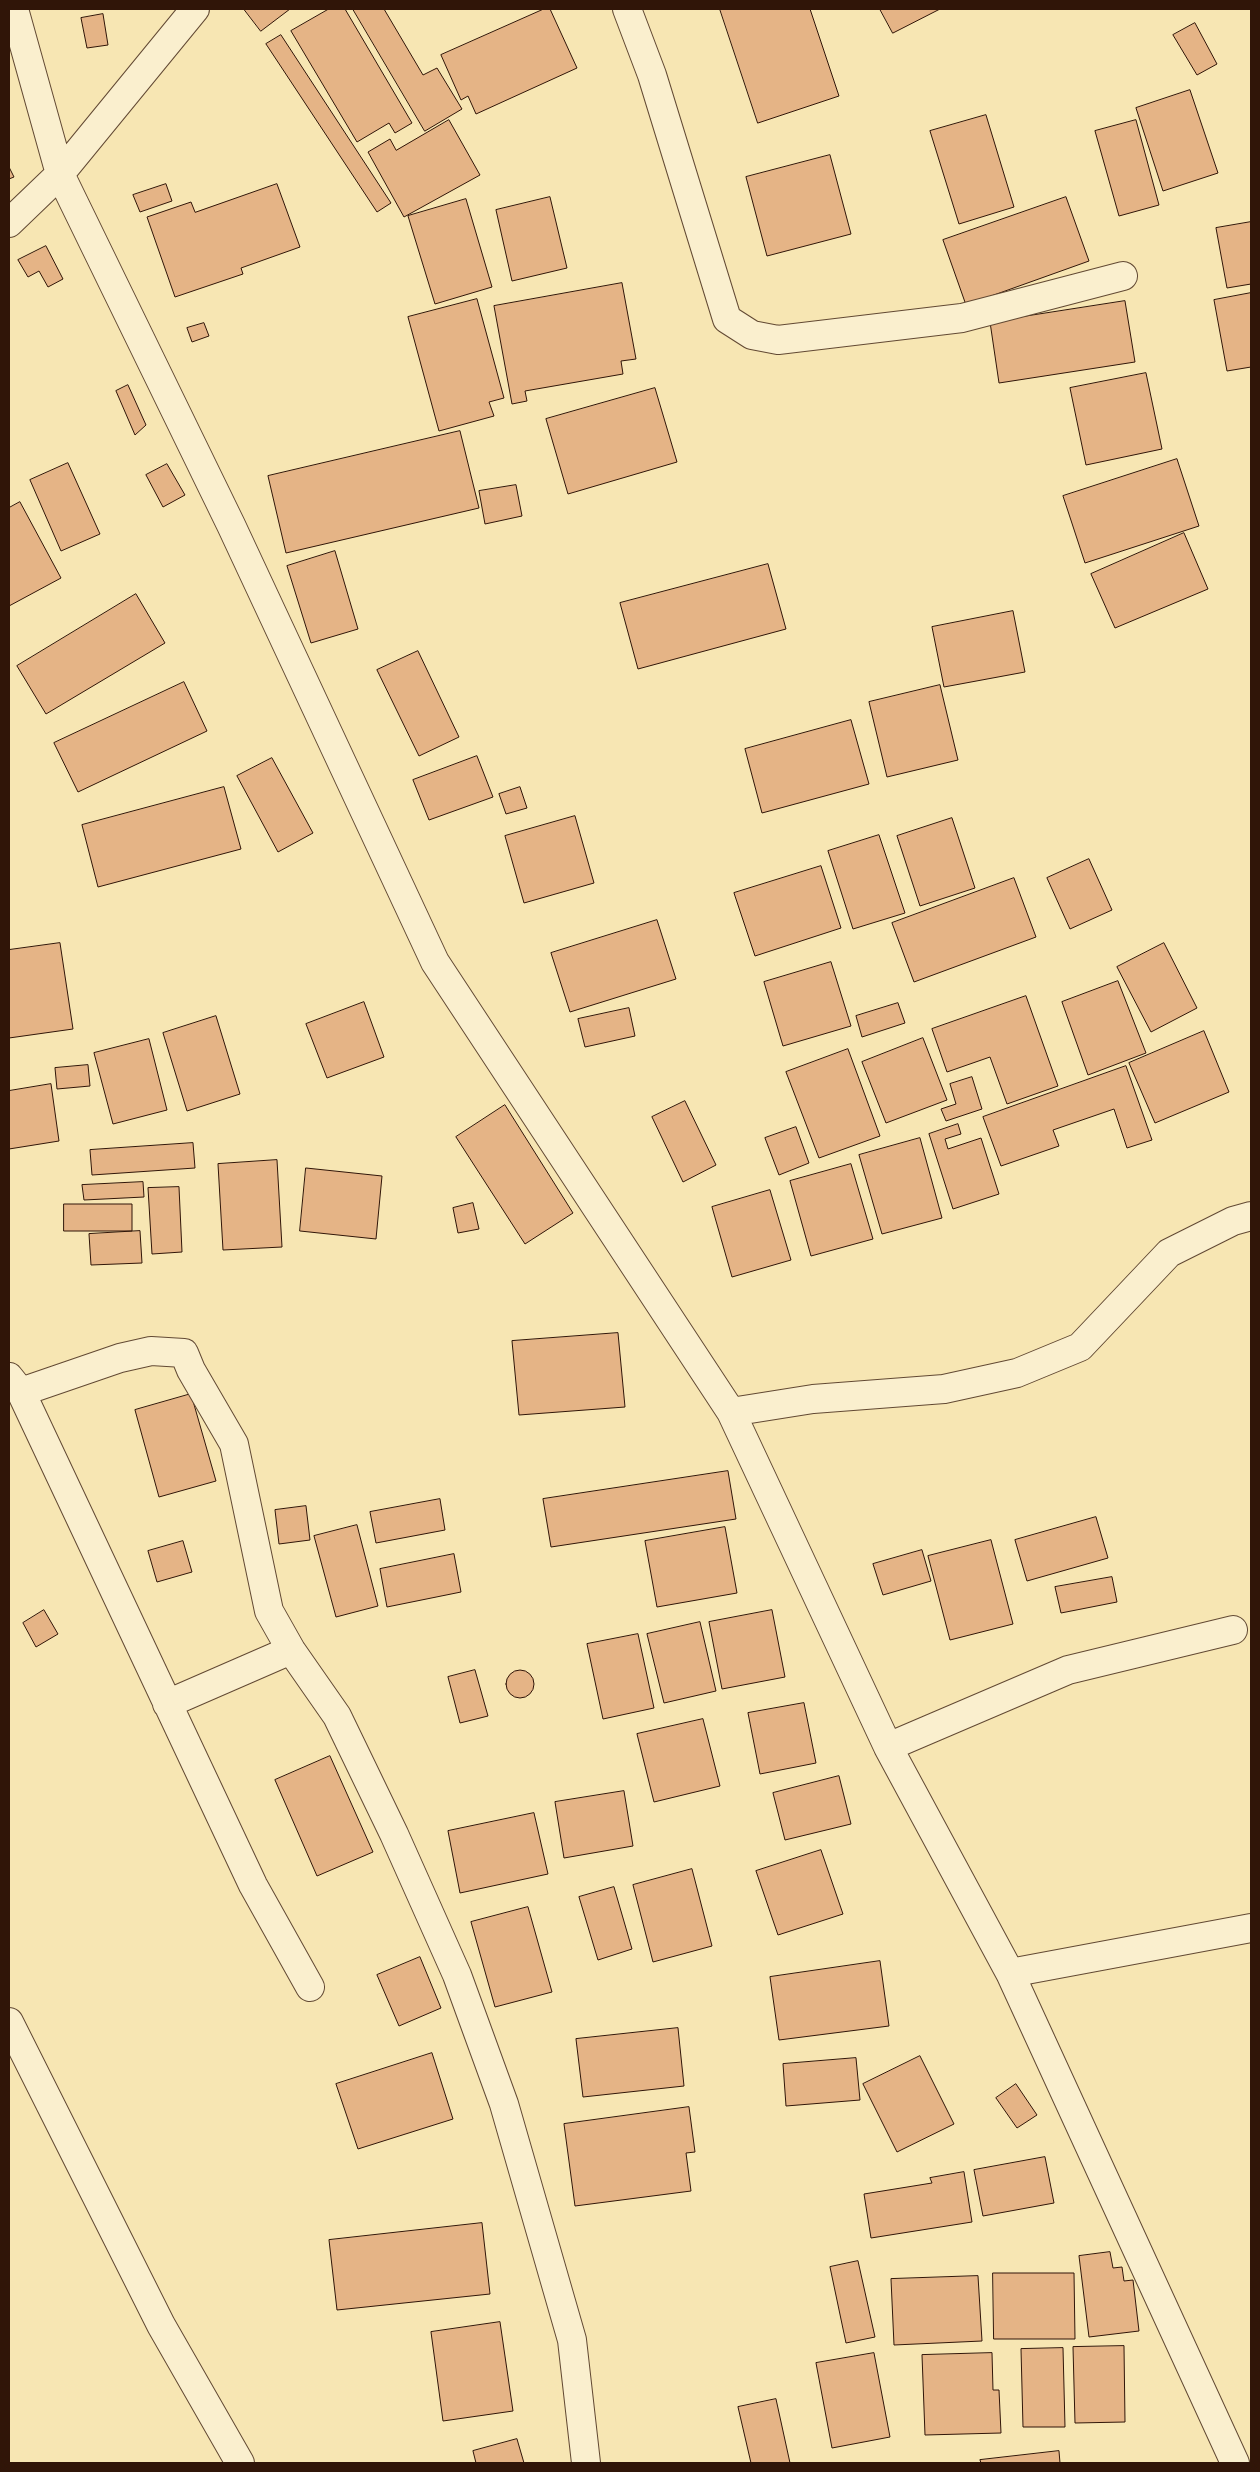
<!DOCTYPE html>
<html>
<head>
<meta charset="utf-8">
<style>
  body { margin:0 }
  #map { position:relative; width:1260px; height:2472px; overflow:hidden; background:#f7e6b3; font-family:Cardo,serif }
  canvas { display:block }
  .frame { position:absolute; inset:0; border:10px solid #301508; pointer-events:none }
</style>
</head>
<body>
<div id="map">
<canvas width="1260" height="2472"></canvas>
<div class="frame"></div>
</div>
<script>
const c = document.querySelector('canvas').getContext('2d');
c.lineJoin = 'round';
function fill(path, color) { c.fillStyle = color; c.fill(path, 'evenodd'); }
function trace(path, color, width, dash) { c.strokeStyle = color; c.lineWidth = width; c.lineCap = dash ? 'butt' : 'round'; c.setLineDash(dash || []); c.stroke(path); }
const building = new Path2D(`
  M244 9H290L261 31Z
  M329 9H345L412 123 395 133 389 123 357 142 291 31Z
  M353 9H384L423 75 437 68 462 109 425 131Z
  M544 9H550L577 68 476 114 468 96 461 100 441 55Z
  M720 9H810L839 96 758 123Z
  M880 9H940L893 33Z
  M103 14 108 45 87 48 81 18Z
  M1195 23 1217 64 1197 75 1173 35Z
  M281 35 391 203 377 212 266 44Z
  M1190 90 1218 173 1163 191 1136 108Z
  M986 115 1014 207 959 224 930 131Z
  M449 120 480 175 404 217 368 152 390 139 396 150Z
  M1136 120 1159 205 1119 216 1095 131Z
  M830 155 851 234 767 256 746 177Z
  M9 167 14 177 9 179Z
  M166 184 172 201 140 212 133 195Z
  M277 184 300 247 241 268 243 274 175 297 147 217 191 202 195 212Z
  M550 197 567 268 512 281 496 210Z
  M1066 197 1089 261 966 305 943 240Z
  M466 199 492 287 435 304 408 216Z
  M1251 222V284L1227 288 1216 228Z
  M46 246 63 279 48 287 39 271 28 277 18 260Z
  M622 283 636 359 621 361 623 374 525 391 527 401 512 404 494 306Z
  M1251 293V367L1227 371 1214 300Z
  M477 299 504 398 489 402 494 416 439 431 408 317Z
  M1125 301 1135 362 999 383 990 322Z
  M204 323 209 336 192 342 187 328Z
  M1146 373 1162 449 1086 465 1070 388Z
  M128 385 146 425 135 435 116 391Z
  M655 388 677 462 568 494 546 419Z
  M460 431 479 508 286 553 268 476Z
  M1177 459 1199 526 1085 563 1063 496Z
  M68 463 100 534 61 551 30 480Z
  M167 464 185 495 163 507 146 475Z
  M516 485 522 516 485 524 479 491Z
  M20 502 61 578 9 606V508Z
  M1184 533 1208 589 1115 628 1091 574Z
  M335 551 358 629 311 643 287 566Z
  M768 564 786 629 638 669 620 603Z
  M136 594 165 643 46 714 17 666Z
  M1013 611 1025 672 944 687 932 627Z
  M418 651 459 737 419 756 377 670Z
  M184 682 207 731 78 792 54 743Z
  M940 685 958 760 887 777 869 702Z
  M851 720 869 784 762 813 745 749Z
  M477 756 493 797 429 820 413 780Z
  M272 758 313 833 278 852 237 776Z
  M224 787 241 849 98 887 82 825Z
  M520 787 527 808 506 814 499 794Z
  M575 816 594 883 524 903 505 836Z
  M952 818 975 888 920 906 897 836Z
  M879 835 905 913 853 929 828 851Z
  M1089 859 1112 910 1070 929 1047 878Z
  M821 866 841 928 755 956 734 893Z
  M1014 878 1036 937 914 982 892 923Z
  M657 920 676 979 570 1012 551 953Z
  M60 943 73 1029 9 1038V950Z
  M1164 943 1197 1008 1151 1032 1117 967Z
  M831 962 851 1026 783 1046 764 982Z
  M1118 981 1146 1053 1088 1075 1062 1002Z
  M1026 996 1058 1086 1007 1104 990 1057 947 1072 932 1029Z
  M364 1002 384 1057 327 1078 306 1024Z
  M898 1003 905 1023 862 1037 856 1016Z
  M629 1008 635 1036 585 1047 578 1019Z
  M216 1016 240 1094 187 1111 163 1033Z
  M1204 1031 1229 1092 1155 1123 1129 1063Z
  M923 1038 947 1100 886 1123 862 1062Z
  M149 1039 167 1110 113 1124 94 1053Z
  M848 1049 880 1136 819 1158 786 1072Z
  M88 1065 90 1086 57 1089 55 1068Z
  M1126 1066 1152 1140 1127 1148 1114 1109 1053 1130 1059 1146 1001 1166 983 1117Z
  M972 1077 982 1109 946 1121 941 1109 956 1104 950 1084Z
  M51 1084 59 1141 9 1149V1091Z
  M685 1101 716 1165 683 1182 652 1117Z
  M505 1105 573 1213 525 1244 456 1137Z
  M958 1124 961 1134 945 1139 948 1149 981 1138 999 1194 953 1209 929 1134Z
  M796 1127 809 1163 779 1175 765 1138Z
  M920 1138 942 1218 882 1234 859 1155Z
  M193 1143 195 1168 92 1175 90 1150Z
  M277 1160 282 1247 223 1250 218 1164Z
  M851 1164 873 1239 811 1256 790 1181Z
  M306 1168 382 1176 376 1239 300 1231Z
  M143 1182 144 1197 84 1200 82 1185Z
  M179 1187 182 1252 152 1254 148 1188Z
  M770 1190 791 1260 732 1277 712 1207Z
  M473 1203 479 1229 458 1233 453 1208Z
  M64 1204H132V1231H64Z
  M140 1231 142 1263 91 1265 89 1234Z
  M618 1333 625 1407 519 1415 512 1341Z
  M191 1394 216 1481 159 1497 135 1410Z
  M728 1471 736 1519 551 1547 543 1499Z
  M440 1499 445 1530 376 1543 370 1512Z
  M306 1506 310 1540 279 1544 275 1510Z
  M1096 1517 1108 1558 1027 1581 1015 1540Z
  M357 1525 378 1606 336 1617 314 1536Z
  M725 1527 737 1593 657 1607 645 1541Z
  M991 1540 1013 1624 950 1640 928 1556Z
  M183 1541 192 1572 157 1582 148 1551Z
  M922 1550 931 1581 883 1595 873 1564Z
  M454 1554 461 1592 387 1607 380 1569Z
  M1112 1577 1117 1602 1061 1613 1055 1587Z
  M44 1610 58 1634 36 1647 23 1623Z
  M772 1610 785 1677 722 1689 709 1622Z
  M700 1622 716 1691 664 1703 647 1634Z
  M638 1634 654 1708 603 1719 587 1644Z
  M506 1684a14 14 0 1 1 28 0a14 14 0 1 1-28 0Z
  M475 1670 488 1716 460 1723 448 1677Z
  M804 1703 816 1763 760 1774 748 1713Z
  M703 1719 720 1786 654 1802 637 1734Z
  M330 1756 373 1852 317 1876 275 1780Z
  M839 1776 851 1824 785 1840 773 1793Z
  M624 1791 633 1846 564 1858 555 1802Z
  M534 1813 548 1874 460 1893 448 1831Z
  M821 1850 843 1914 778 1935 756 1871Z
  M692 1869 712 1946 653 1962 633 1885Z
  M614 1887 632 1949 598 1960 579 1897Z
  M528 1907 552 1992 495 2007 471 1922Z
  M420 1957 441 2008 399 2026 377 1975Z
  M880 1961 889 2026 779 2040 770 1977Z
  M678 2028 684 2086 583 2097 576 2039Z
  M432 2053 453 2119 358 2149 336 2084Z
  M920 2056 954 2124 897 2152 863 2084Z
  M856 2058 860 2100 786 2106 783 2064Z
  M1016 2084 1037 2115 1017 2128 996 2098Z
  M689 2107 695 2152 686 2153 691 2191 575 2206 564 2124Z
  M1045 2157 1054 2203 983 2216 974 2170Z
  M964 2172 972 2222 871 2238 864 2194 932 2183 930 2178Z
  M482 2223 490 2294 337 2310 329 2240Z
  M1110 2252 1113 2268 1122 2267 1124 2281 1133 2280 1139 2331 1089 2337 1079 2256Z
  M858 2261 875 2337 846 2343 830 2267Z
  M993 2273H1074L1075 2339H994Z
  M978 2276 982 2341 894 2345 891 2279Z
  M500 2322 513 2411 443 2421 431 2332Z
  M1124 2346 1125 2422 1075 2423 1073 2347Z
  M1063 2348 1065 2427H1023L1021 2349Z
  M874 2353 890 2437 832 2448 816 2363Z
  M992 2353 993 2390H999L1001 2433 925 2435 922 2355Z
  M776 2399 790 2463H751L738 2407Z
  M517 2439 524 2463H476L473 2451Z
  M1059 2451 1060 2463H981L980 2460Z`);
const street = new Path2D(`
  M14 9 60 174 231 525 435 962 731 1412 888 1747 1010 1973 1235 2463
  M627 9 652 75 727 319 752 335 778 340 962 318 1123 276
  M9 223 60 174 195 9
  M9 1377 21 1392 120 1358 151 1351 184 1353 191 1370 234 1444 269 1611 291 1650 337 1716 394 1834 457 1975 504 2104 572 2340 586 2463
  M21 1392 253 1885 310 1987
  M731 1412 813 1399 944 1389 1017 1373 1080 1347 1169 1253 1233 1221 1251 1216
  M167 1704 291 1650
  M888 1747 1068 1670 1233 1630
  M1010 1973 1251 1928
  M9 2022 161 2325 240 2463`);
fill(building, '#e5b486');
trace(building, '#301508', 1);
trace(street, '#624933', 30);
trace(street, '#faefce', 28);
</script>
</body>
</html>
